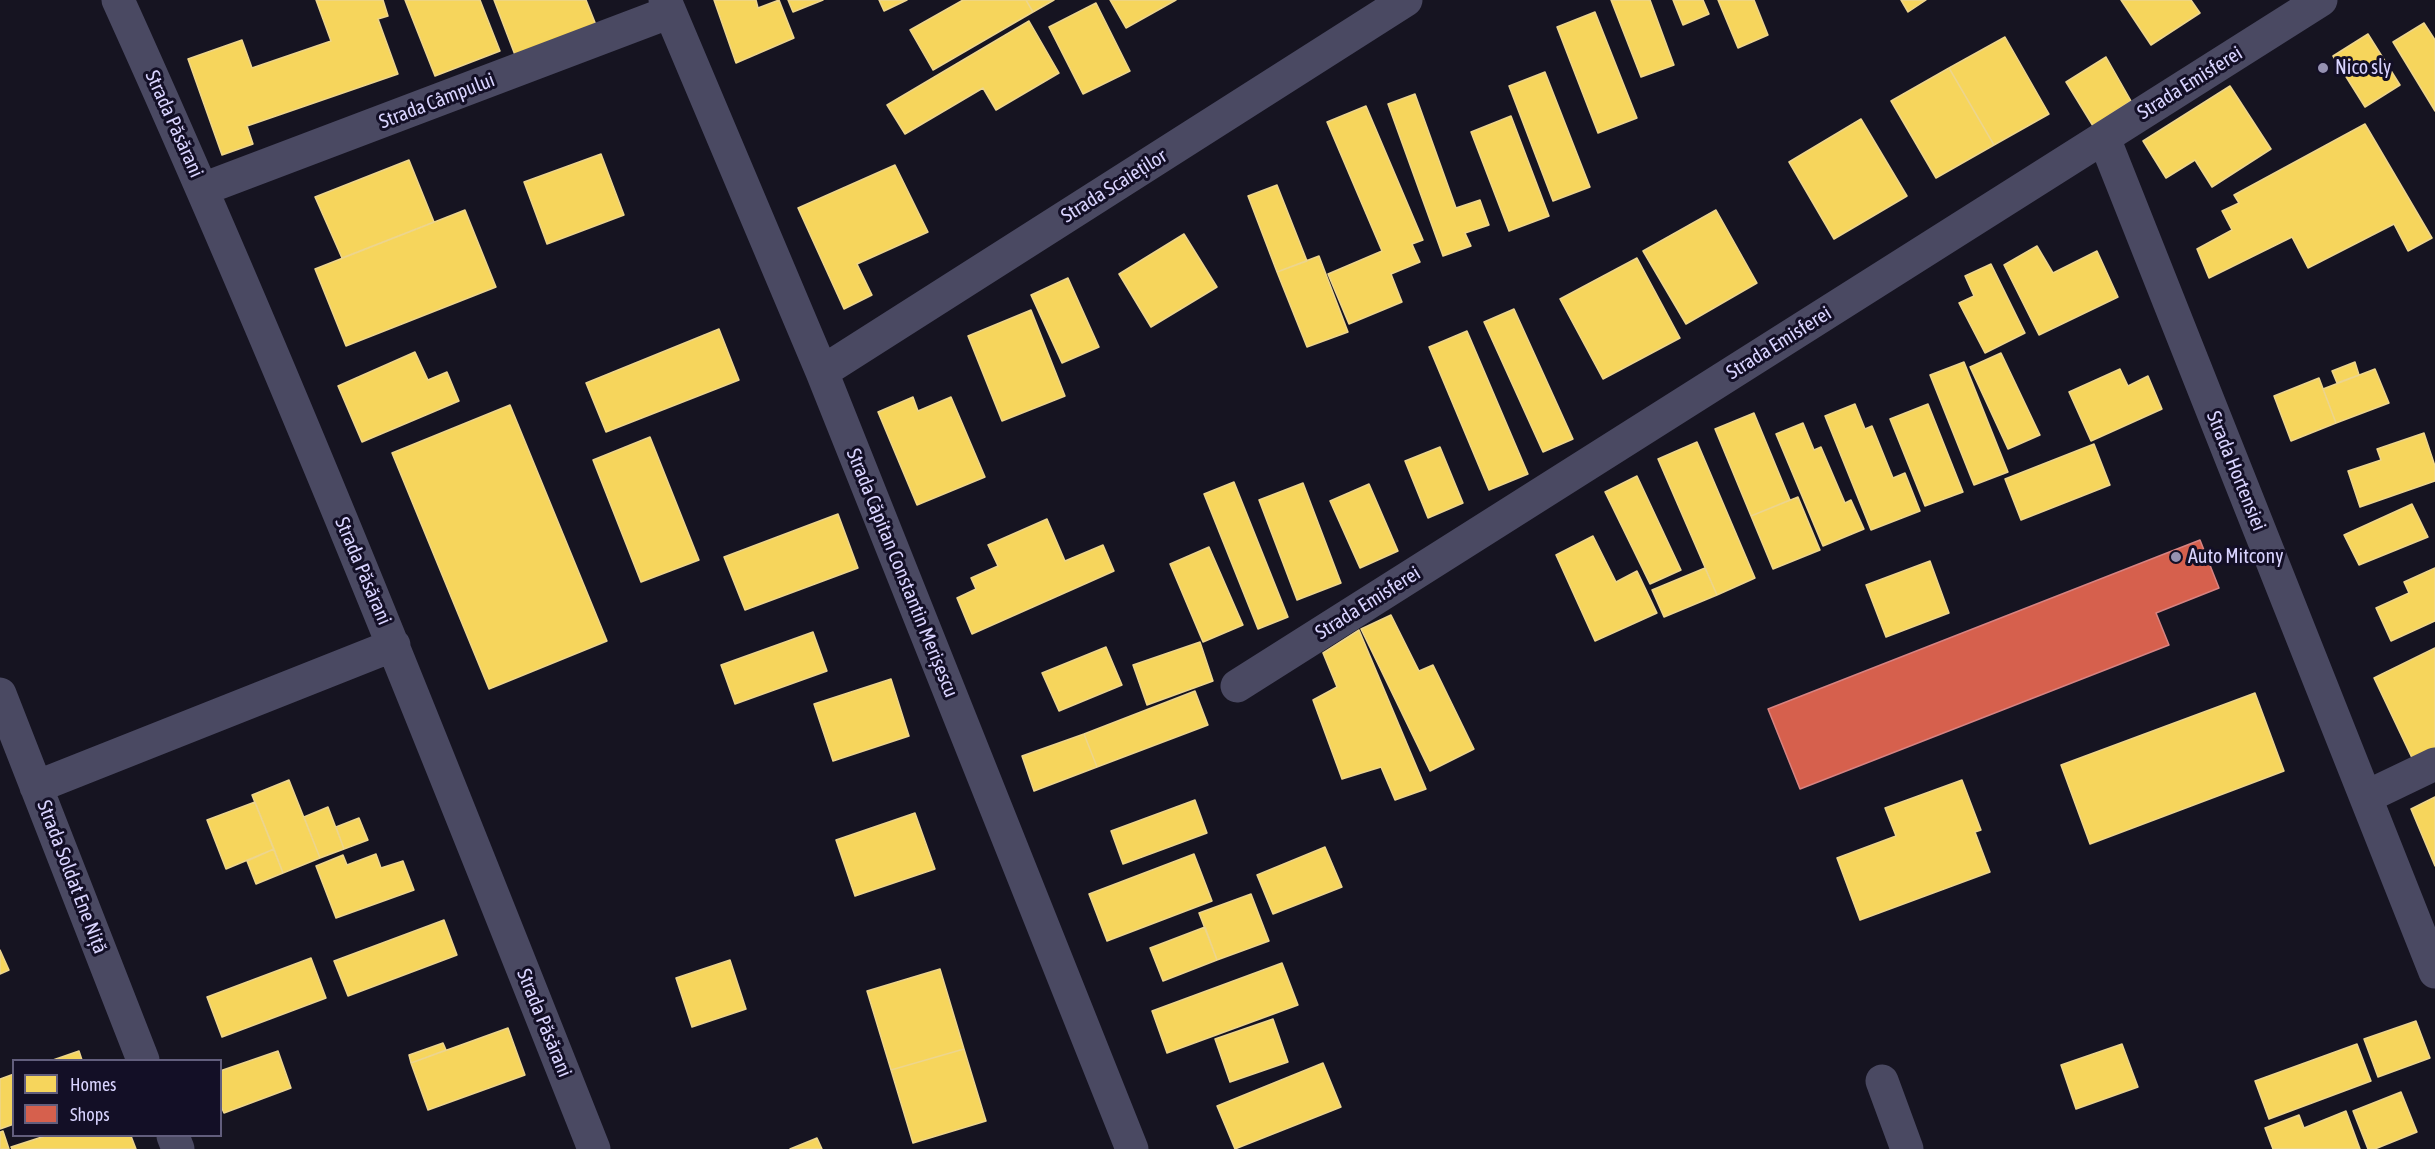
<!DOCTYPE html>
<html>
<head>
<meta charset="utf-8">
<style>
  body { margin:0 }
  #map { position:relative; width:2435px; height:1149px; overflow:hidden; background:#161421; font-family:"Asap Condensed",sans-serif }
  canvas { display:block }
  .legend { position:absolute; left:12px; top:1059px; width:210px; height:78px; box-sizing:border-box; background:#130f26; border:2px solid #625e7d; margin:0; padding:8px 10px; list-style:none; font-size:18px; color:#d9d4ff }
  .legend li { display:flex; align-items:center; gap:12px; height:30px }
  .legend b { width:30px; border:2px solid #625e7d }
</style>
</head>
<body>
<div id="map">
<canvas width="2435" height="1149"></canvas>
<ul class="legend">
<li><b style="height:16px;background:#f6d55c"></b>Homes</li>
<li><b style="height:16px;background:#d6604d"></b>Shops</li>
</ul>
</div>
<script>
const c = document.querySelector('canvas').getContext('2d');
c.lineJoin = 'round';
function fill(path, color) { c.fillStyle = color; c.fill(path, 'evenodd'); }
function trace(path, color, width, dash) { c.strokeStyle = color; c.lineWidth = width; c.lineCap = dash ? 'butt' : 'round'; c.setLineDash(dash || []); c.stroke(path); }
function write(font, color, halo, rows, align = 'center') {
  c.font = font + ' "Asap Condensed",sans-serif'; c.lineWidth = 6; c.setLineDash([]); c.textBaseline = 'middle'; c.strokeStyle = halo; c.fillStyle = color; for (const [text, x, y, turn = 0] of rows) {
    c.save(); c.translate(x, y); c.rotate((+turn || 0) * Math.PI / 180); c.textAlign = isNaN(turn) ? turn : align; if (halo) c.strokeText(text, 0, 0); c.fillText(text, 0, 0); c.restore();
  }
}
const homes = new Path2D(`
  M316 0H383L388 16 378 19 398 74 247 126 253 144 222 155 188 59 242 40 252 68 331 41Z
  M405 0H480L500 51 435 76Z
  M494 0H586L596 25 515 55Z
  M714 0H756L758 8 779 0 794 38 736 63Z
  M788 0H823L793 12Z
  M879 0H907L884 11Z
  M963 0H1026L1033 12 933 70 910 30Z
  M1026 0H1054L1033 12Z
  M1110 0H1176L1126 28Z
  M1611 0H1650L1674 65 1641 77Z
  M1673 0H1703L1709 14 1683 25Z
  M1718 0H1754L1768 35 1738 48Z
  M1901 0H1926L1908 12Z
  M2121 0H2191L2200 13 2151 45Z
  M1096 3 1130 71 1083 94 1049 27Z
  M1595 12 1637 118 1598 133 1557 27Z
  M1029 21 1059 73 996 110 983 88 905 134 887 105Z
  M2424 23 2435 40V111L2393 42Z
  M2368 34 2400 85 2365 107 2333 56Z
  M2005 37 2049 114 1994 145 1949 68Z
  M2106 57 2131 101 2093 126 2066 82Z
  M1949 68 1994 145 1936 178 1891 101Z
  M1545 72 1590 187 1553 201 1509 86Z
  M2230 86 2271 149 2212 187 2195 160 2166 178 2143 141Z
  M1415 94 1456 208 1480 200 1489 225 1465 233 1471 246 1443 256 1388 104Z
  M1366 106 1423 240 1412 244 1420 262 1391 274 1402 302 1349 324 1328 274 1382 251 1327 122Z
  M1511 116 1549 216 1509 231 1471 132Z
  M1861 119 1907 196 1834 239 1789 162Z
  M2365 124 2432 238 2408 251 2394 224 2308 268 2292 237 2209 278 2197 249 2232 230 2222 211 2239 203 2234 195Z
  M601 154 624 215 547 244 524 182Z
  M409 160 434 222 342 258 315 197Z
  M895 165 928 232 857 264 872 295 844 309 798 208Z
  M1277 185 1307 261 1277 272 1248 196Z
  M465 210 496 287 346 346 315 269Z
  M1716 210 1757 283 1686 324 1643 251Z
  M1184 234 1217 287 1151 327 1119 274Z
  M2037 246 2053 273 2097 251 2118 297 2039 335 2004 265Z
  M1319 256 1348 332 1307 347 1277 272Z
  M1637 258 1680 338 1603 379 1560 299Z
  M1991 264 2025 333 1985 353 1959 303 1974 296 1965 276Z
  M1068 278 1099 347 1062 363 1031 295Z
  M1514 309 1573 439 1543 452 1484 322Z
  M1031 310 1065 396 1002 421 968 336Z
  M719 329 739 380 606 432 586 383Z
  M1467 331 1528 474 1489 490 1429 347Z
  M415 352 428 380 447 372 459 401 362 442 338 386Z
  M2001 353 2040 435 2008 449 1970 367Z
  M1964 362 2008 472 1974 485 1930 375Z
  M2355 362 2359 375 2337 383 2332 371Z
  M2120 369 2128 386 2148 376 2162 409 2091 441 2069 392Z
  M2375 369 2389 403 2336 423 2323 389Z
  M2319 378 2336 423 2291 441 2274 396Z
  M913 397 918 411 951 397 985 477 917 505 878 412Z
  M1855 404 1865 429 1872 426 1893 478 1905 473 1920 511 1871 530 1825 416Z
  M1928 404 1963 492 1925 506 1890 419Z
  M510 405 607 641 489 689 392 453Z
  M1754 413 1790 500 1751 516 1715 429Z
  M1803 423 1814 450 1821 447 1845 503 1851 500 1864 529 1823 546 1776 434Z
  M2424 433 2435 466V481L2360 507 2348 471 2381 460 2377 449Z
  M650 437 699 560 641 582 593 460Z
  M1697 442 1755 578 1717 595 1658 459Z
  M2094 444 2110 485 2021 520 2005 479Z
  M1440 447 1463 503 1428 518 1405 461Z
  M1637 476 1681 570 1650 584 1605 492Z
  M1234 482 1288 617 1258 629 1204 494Z
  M1303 483 1341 583 1297 600 1259 500Z
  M1369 484 1398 551 1360 568 1330 501Z
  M1798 497 1820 550 1773 569 1751 516Z
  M2412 504 2428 537 2359 565 2344 535Z
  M838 514 858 568 745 610 724 557Z
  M1047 519 1065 561 1103 545 1114 571 972 634 957 598 976 589 971 578 998 566 988 545Z
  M1593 536 1616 582 1637 571 1657 613 1595 641 1556 555Z
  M1209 547 1243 625 1203 642 1170 564Z
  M1930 561 1949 613 1886 637 1866 585Z
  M1705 568 1717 595 1664 617 1652 590Z
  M2435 568V621L2391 641 2376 608 2409 593 2404 582Z
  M1391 615 1419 671 1433 665 1474 749 1430 771 1361 629Z
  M1359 630 1426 789 1395 800 1381 767 1342 779 1313 700 1337 687 1323 653Z
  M813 632 827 671 735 704 721 665Z
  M1200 642 1213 681 1147 705 1133 665Z
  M1106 647 1122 685 1059 711 1042 673Z
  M2435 648V750L2413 760 2374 678Z
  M891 679 909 736 833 761 814 704Z
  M1195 691 1208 725 1097 767 1084 734Z
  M2255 693 2284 771 2090 844 2061 765Z
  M1084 734 1097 767 1034 791 1022 756Z
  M289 780 320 858 283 873 252 795Z
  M1962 780 1981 830 1975 832 1990 872 1860 920 1837 858 1896 836 1885 808Z
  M2435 797V866L2411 809Z
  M1195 800 1207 833 1123 864 1111 831Z
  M255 802 274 849 226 869 207 820Z
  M328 807 344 849 320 858 304 817Z
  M915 813 935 869 855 896 836 840Z
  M359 818 368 840 344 849 336 827Z
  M1325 847 1342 887 1273 914 1257 875Z
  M274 849 283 873 256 884 247 861Z
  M376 854 381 868 403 861 414 890 336 918 316 866 343 855 347 865Z
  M1194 854 1212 901 1107 941 1089 894Z
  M1251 894 1269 941 1217 960 1199 913Z
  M444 920 457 955 348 996 334 961Z
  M1205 927 1217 960 1163 981 1150 948Z
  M0 950 9 970 0 974Z
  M311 958 326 998 222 1037 207 997Z
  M730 960 746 1009 692 1027 676 978Z
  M1282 963 1298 1005 1167 1053 1152 1011Z
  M940 969 964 1049 891 1070 867 991Z
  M1273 1019 1288 1062 1230 1082 1215 1039Z
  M2416 1021 2430 1058 2378 1077 2364 1039Z
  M508 1028 525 1075 428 1110 411 1063Z
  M443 1043 446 1050 411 1063 409 1055Z
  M2122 1044 2138 1087 2076 1109 2061 1065Z
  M2357 1044 2371 1081 2269 1119 2255 1081Z
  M964 1049 986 1121 913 1143 891 1070Z
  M79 1051 82 1060H53Z
  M278 1051 291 1088 224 1113 220 1104V1071Z
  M1323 1063 1341 1107 1235 1149 1217 1106Z
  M14 1074V1124L0 1129V1079Z
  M2401 1092 2417 1132 2375 1149H2368L2353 1111Z
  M2346 1111 2360 1149H2273L2265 1128 2299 1115 2304 1128Z
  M3 1131 9 1149H0V1132Z
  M45 1136H131L136 1149H12L11 1147Z
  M817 1138 822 1149H790Z`);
const shops = new Path2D(`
  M2200 540 2219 588 2156 613 2169 645 1800 789 1768 709Z`);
const minor = new Path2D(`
  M118 0C289 378 441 763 594 1149
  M665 0 822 372 1132 1149
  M2104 138 2435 972
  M203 189 670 12
  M822 372 1406 0
  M1237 686 2321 0
  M0 694 143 1060
  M36 787 394 645
  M2366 797 2435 764
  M1882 1081 1907 1149
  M173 1136 178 1149`);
const markers = [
  [2323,68,6,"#9591b1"],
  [2176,557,6,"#9591b1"]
];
const poiNames = [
  ["Nico sly",2335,68],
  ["Auto Mitcony",2188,557]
];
const streetNames = [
  ["Strada Emisferei",2190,83,-32],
  ["Strada Câmpului",437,101,-21],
  ["Strada Păsărani",174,124,66],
  ["Strada Scaieților",1114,186,-32],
  ["Strada Emisferei",1779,343,-32],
  ["Strada Hortensiei",2236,471,68],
  ["Strada Păsărani",363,571,67],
  ["Strada Căpitan Constantin Merișescu",902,573,68],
  ["Strada Emisferei",1368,603,-32],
  ["Strada Soldat Ene Niță",72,877,69],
  ["Strada Păsărani",544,1023,68]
];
fill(homes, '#f6d55c');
trace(homes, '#edd58d', 1.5);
fill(shops, '#d6604d');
trace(shops, '#d78382', 1.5);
trace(minor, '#4a4962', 33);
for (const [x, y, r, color] of markers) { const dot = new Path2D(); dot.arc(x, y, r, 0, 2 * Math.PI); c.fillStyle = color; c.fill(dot); trace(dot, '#130f26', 2); }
write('20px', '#d9d4ff', '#130f26', poiNames, 'left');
write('20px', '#d9d4ff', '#130f26', streetNames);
</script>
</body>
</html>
